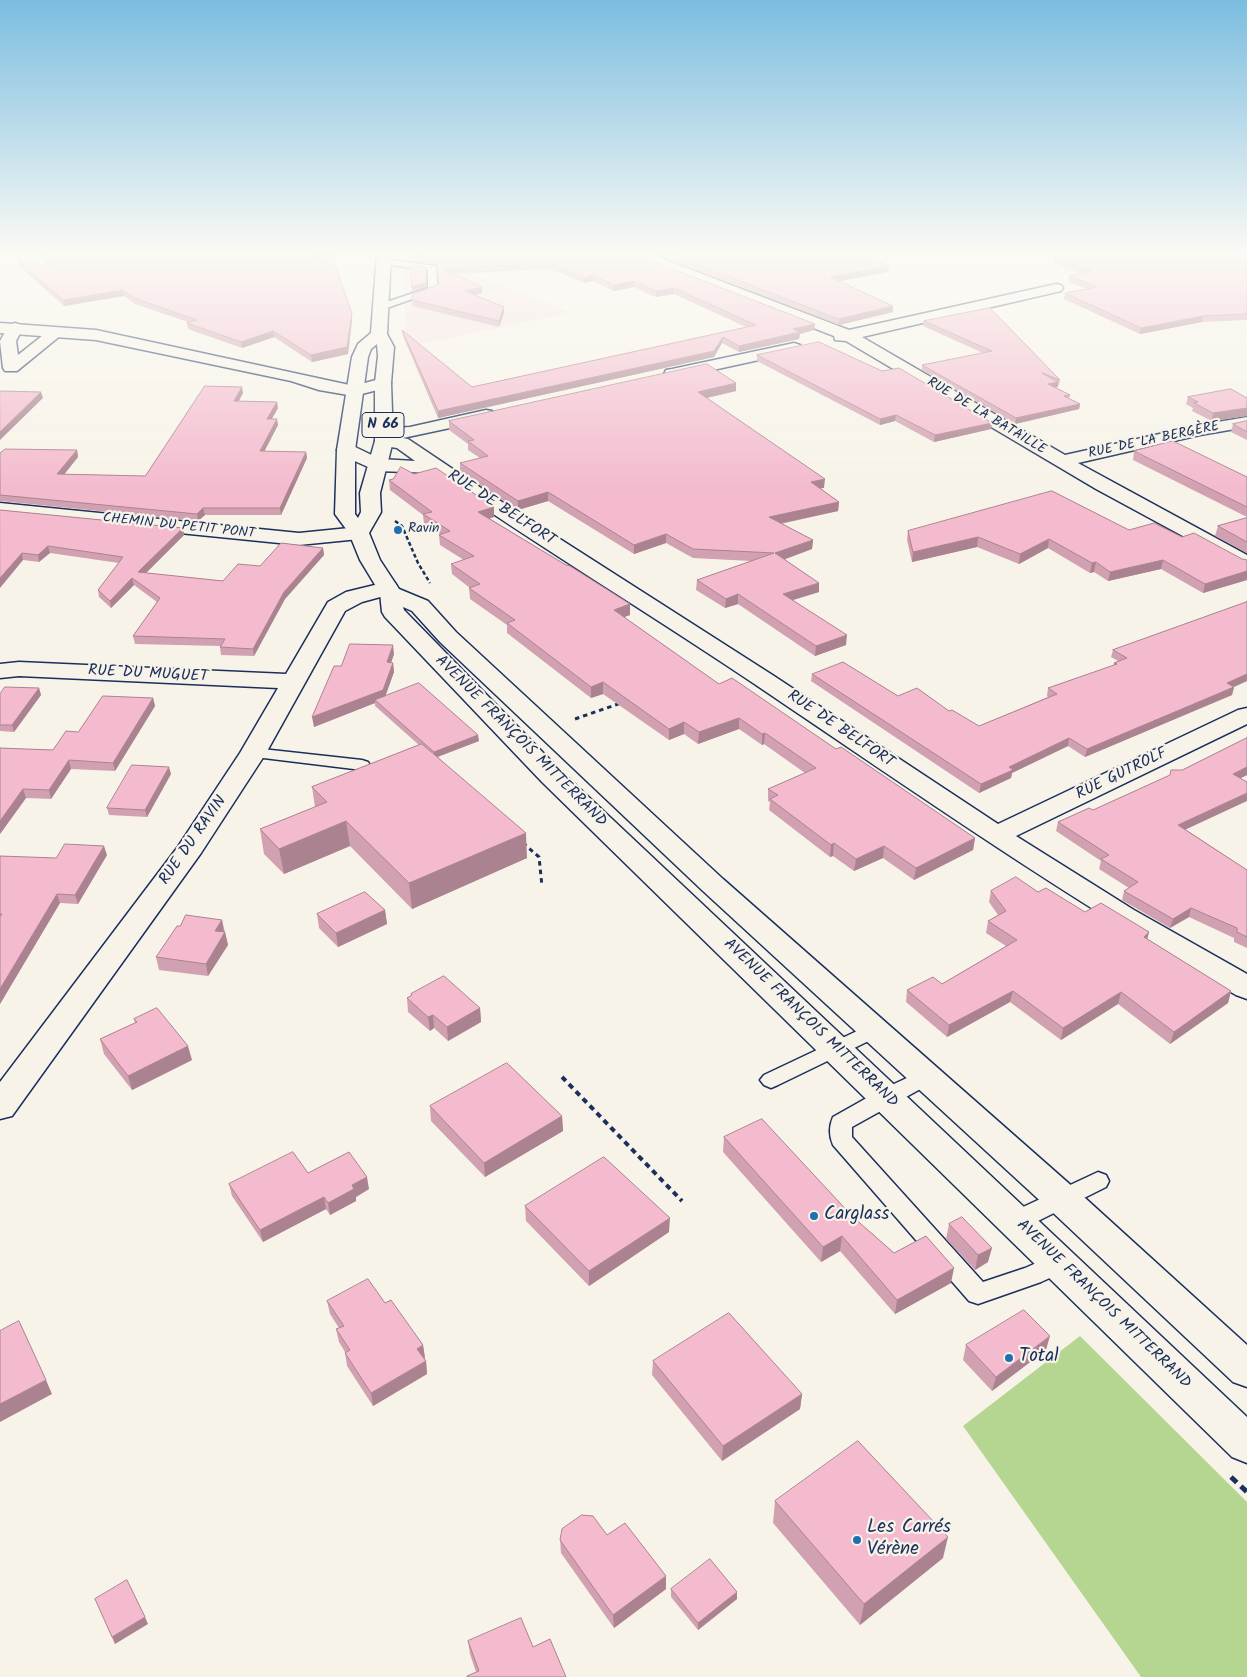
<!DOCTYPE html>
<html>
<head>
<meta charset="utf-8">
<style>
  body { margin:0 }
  canvas { display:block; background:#f7f3e8 }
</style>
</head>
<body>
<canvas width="1247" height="1677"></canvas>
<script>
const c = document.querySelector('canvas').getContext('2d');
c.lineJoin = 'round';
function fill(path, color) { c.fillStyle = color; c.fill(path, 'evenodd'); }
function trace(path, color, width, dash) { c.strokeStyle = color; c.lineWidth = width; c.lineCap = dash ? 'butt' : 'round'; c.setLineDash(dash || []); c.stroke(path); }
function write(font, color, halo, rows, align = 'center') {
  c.font = font + ' Kalam,sans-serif'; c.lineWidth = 4.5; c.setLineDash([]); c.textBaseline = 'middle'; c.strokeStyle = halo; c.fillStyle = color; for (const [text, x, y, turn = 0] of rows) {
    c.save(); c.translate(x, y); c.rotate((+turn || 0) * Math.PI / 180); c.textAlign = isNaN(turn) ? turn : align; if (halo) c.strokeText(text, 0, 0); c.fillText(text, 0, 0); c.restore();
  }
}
const built = new Path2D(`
  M433 253 467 271 570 313 406 347 403 255Z`);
const green = new Path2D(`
  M1080 1336 1247 1502V1677H1141L963 1426Z`);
const pathFar3 = new Path2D(`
  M395 521 402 526 418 563 430 583`);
const pathFar2 = new Path2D(`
  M575 719 621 703
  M523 843 539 857 542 886`);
const pathFar1 = new Path2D(`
  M562 1077 682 1201`);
const path = new Path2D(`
  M1231 1477 1247 1492`);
const lane = new Path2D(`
  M384 259 436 266 438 290 384 309H378V305L428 288V270L381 264V260Z
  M253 748 362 760 368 762 370 765 368 768 362 770 247 756 245 753 247 750Z
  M874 1023 881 1025 884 1030 881 1035 778 1085 771 1088 764 1085 760 1080 764 1075Z
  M926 1069 933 1072 937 1077 933 1082 852 1127V1137L983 1282 1025 1268 1059 1253 1067 1256 1071 1263 1067 1270 1041 1282 978 1304 969 1301 833 1145C829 1136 829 1126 833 1117L879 1091Z
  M1098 1172 1106 1175 1109 1181 1106 1187 1024 1228 1016 1230 1008 1228 1004 1221 1008 1214Z`);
const street = new Path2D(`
  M627 253H647L849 330 1056 284 1061 285 1063 288 1061 291 862 337 1065 455 1200 425 1247 417V427L1200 435 1078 463 1247 555V569L1240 567 1096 489 846 341 835 340 834 336 629 256Z
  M15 323 21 325 23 328 16 341 18 355 52 328H64L66 331 17 371H5L3 368 0 341 9 325Z
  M794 343 800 345 802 348 800 351 672 379 666 378 664 374 666 370 672 369Z
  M486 410 492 411 495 415 492 419 403 438 408 439 499 500 774 676 998 824 1238 710 1247 708V724L1016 836 1134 910 1247 974V999L1236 995C1071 901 916 793 759 687 651 614 539 547 433 473L377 471 339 454 337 450 339 446 346 444 353 446 380 459 415 461 397 448 378 445 375 441 378 437 374 433 377 429 410 427Z
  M0 503 299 533 359 527 366 529 369 533 366 537 359 539 299 545 0 515Z
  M387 582 395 583 398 588 395 593 362 602 345 611 266 753 201 853 12 1116 0 1119V1082L177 848 240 753 278 688 19 676 0 678V664L19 662 286 674 328 602 346 592Z`);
const secondary = new Path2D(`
  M0 323 96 330 354 386 383 378 389 379 391 383 389 387 354 396 319 390 291 381 96 340 0 333Z`);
const primary = new Path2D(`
  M377 253H391L387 334 394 347 391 383 393 441 380 493 381 512 369 533 380 560 399 589 428 601 456 632 723 879 1074 1188 1247 1345V1387L1233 1382 1048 1208 703 891 440 642 412 611 403 607 404 610 560 770 1247 1417V1463L1232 1457 542 782 385 617 382 612 380 593 360 560 349 533 335 514 337 450 352 357 358 344 371 333ZM377 344 378 356 375 383V441L360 493 361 512 358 518 355 514V450L368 357 371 349Z`);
const wall = new Path2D(`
  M38 253H350L319 259 352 314V320L348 354 312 362 274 337 242 348 188 329 187 323 188 322 135 304 124 296 64 306 20 267 18 261 46 265Z
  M411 253H631L815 324 814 330 800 334 799 339 739 352 722 343 714 357 438 418 403 336 402 330 472 387 746 327 674 294 656 297 634 287 614 291 593 281 584 283 551 269 454 274 482 287V293L475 295 504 307V313L499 327 412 306V295L439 284 437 265 411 261Z
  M653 253H859L889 266 888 272 839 281 893 312 839 325Z
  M1058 253H1241L1247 256V320L1202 322 1140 334 1064 299 1065 293 1087 289 1068 282 1069 276 1081 273 1053 263 1054 257 1063 255Z
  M924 321 1060 380 1059 385H1058V387H1055L1070 395 1069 399 1080 404 1079 409 1015 424 922 370V365L983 353 923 326Z
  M757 355 992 423 991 429 934 442 895 421 880 425 757 361Z
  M736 383V391L707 398 824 488H820L839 502 838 511 781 524 813 540 812 549 784 559 819 583V592L793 600 846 645 815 656 738 604 725 608 696 590 697 580 751 561 693 558 666 543 634 554 548 501 518 510 460 472V463L480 458 468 450V444L449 430V421Z
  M243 393 239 401 278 408 272 419 278 425 264 451 306 452 307 458 281 515H205L198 521 0 501V453L77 450 78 457 64 474 145 476Z
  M1188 397 1247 398V416L1212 421 1192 411 1193 408 1186 404Z
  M1247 421V440L1231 432 1233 424Z
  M1134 451 1247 477V517L1133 460Z
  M414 474 494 517 489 518 630 604V615L624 617 719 684 836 749 975 838 973 850 914 880 883 858 854 871 833 856 830 857 769 810 770 802 768 801V789L805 773 764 744 762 745 739 729 698 744 684 734 669 740 603 694 591 698 507 633V625L470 599 469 588H470L452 574 451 564 464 560 440 545 439 535 440 534 424 524 423 515 390 490 389 480Z
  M0 510 183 528 184 535 146 573 223 581 260 566 323 548 324 555 285 599 254 656 221 655 220 647 221 646 135 644 133 636 157 602 134 585 111 608 99 597 98 590 119 563 50 553 39 562 23 560Z
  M1247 518V553L1215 536 1218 526Z
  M1129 530 1182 537 1242 559 1247 560V580L1203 593 1161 569 1108 581 1094 572 1090 573 1048 548 1019 564 977 547 912 562 907 540 908 531Z
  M1247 602V681L1234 687 1232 695 1085 757 1068 746 1012 773 1011 778 979 793 811 681 812 674 898 696 949 711 979 726 1048 697 1047 696 1048 688 1113 666 1114 663 1118 661 1111 657 1113 650Z
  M394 654 391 662 393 663 394 672 385 696 479 741 438 757 527 858 412 909 350 846 284 874 264 854 260 829 315 807 312 787 419 745 375 706V703L314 727 341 666Z
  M39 688 41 695 14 732 0 731V694Z
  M153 698 155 706 115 771 71 769 51 799 26 798 0 834V748L53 750 78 732Z
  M1247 738V775L1240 778 1185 829 1247 870V948L1234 942V938L1189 917 1170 928 1122 900 1124 891 1129 888 1099 869 1101 861 1056 831 1058 822 1093 810 1182 770Z
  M171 774 147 817 109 815 107 808Z
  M107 855 78 904 60 903 0 1004V856L56 858Z
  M991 891 1038 892 1085 912 1149 932 1147 939 1231 991 1228 1003 1170 1044 1118 1004 1061 1040 1010 1002 947 1037 906 1002 907 990 942 984 1006 946 986 933 988 921 998 915 989 902Z
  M385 910 387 924 338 947 319 928 317 914Z
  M222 920 228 945 208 976 159 970 156 957 180 926Z
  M411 994 480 1008 481 1022 448 1041 434 1028 430 1031 408 1012 407 998 411 996Z
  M134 1019 192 1060 132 1090 104 1054 100 1039 135 1023Z
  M430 1106 562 1116 563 1131 485 1177 431 1121Z
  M724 1137 853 1217 894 1253 951 1283 895 1314 840 1251 821 1262 723 1152Z
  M308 1173 369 1189 356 1197V1201L330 1215 326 1209 263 1242 232 1196 229 1184Z
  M525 1206 669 1232 589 1286 526 1221Z
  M949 1224 988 1262 975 1270 946 1239Z
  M327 1301 385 1303 423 1345 425 1358 424 1359 426 1361 427 1374 373 1406 347 1366 345 1352 339 1342 336 1329 339 1328 330 1314Z
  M966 1345 1046 1350 992 1391 963 1360Z
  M653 1361 802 1394 800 1409 722 1461 652 1375Z
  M775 1501 943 1558 860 1625 773 1523Z
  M607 1535 666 1589 614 1628 561 1553 560 1540Z
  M671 1589 737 1599 698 1630 671 1597Z
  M468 1641 533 1647 476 1672 470 1654Z`);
const shadedWall = new Path2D(`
  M318 253H350L312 260 311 254Z
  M889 266 888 272 830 283V277Z
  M426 272V287L412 291V287Z
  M593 275V281L584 283V278Z
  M634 281V287L614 291V285Z
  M482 287V293L466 297 465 291Z
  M674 288V294L656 297V291Z
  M123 290 124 296 64 306 63 300Z
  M893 306V312L839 325V319Z
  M504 307V313L499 327V321Z
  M352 314V320L348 354 312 362 311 355Z
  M1203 316 1202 322 1140 334 1141 328Z
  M815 324 814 330 800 334 799 339 739 352V346L793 329Z
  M273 331 274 337 242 348 241 342Z
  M723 337 722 343 714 357 438 418V411Z
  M1058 382V387L1047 389 1048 384Z
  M736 383V391L697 400 698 392Z
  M242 387 243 393 235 407 234 401Z
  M41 392 43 398 0 440V432Z
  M277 402 278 408 268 425 267 419Z
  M1080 404 1079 409 1015 424 1016 418Z
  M1247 408V416L1212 421 1213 413Z
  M896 415 895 421 880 425V419Z
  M277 419 278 425 261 458 260 451Z
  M992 423 991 429 934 442 935 435Z
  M77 450 78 457 59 481 57 474Z
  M306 452 307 458 281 515 280 508Z
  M825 479 824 488 810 490 811 482Z
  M548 492V501L518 510V501Z
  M839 502 838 511 768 526 769 517Z
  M494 507V517L479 522 478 512Z
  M203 508 205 515 198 521 197 514Z
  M183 528 184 535 140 579 138 572Z
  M666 534V543L634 554V545Z
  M978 537 977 547 912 562 913 552Z
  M1049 539 1048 548 1019 564 1020 554Z
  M813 540 812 549 775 563V553Z
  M48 546 50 553 39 562 38 555Z
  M323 548 324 555 285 599 254 656 253 649 284 592Z
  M22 553 23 560 0 588V578Z
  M1163 560 1161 569 1108 581 1110 572Z
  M1096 562 1094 572 1090 573 1092 563Z
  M1247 571V580L1203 593 1205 584Z
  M132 578 134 585 111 608 110 601Z
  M819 583V592L783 603V594Z
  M738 594V604L725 608 726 599Z
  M630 604V615L614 621V610Z
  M847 635 846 645 815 656 816 646Z
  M393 645 394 654 388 672 387 662Z
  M393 663 394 672 384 700H375V703L314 727 312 717Z
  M1247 674V681L1224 691 1227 683Z
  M603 682V694L591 698V687Z
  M1234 687 1232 695 1085 757 1087 749Z
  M39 688 41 695 14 732 12 725Z
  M153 698 155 706 115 771 113 763Z
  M739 718V729L698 744 699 732Z
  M684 722V734L669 740V729Z
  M765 733 764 744 762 745V734Z
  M478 735 479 741 434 758V752Z
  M1069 738 1068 746 1012 773 1011 778 979 793 981 784 1009 767Z
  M69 760 71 769 51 799 49 790Z
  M169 767 171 774 147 817 145 810Z
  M1247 767V775L1231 783 1233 774Z
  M23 789 26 798 0 834V821Z
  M1247 793V801L1176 834 1178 825Z
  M346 821 350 846 284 874 279 849Z
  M526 833 527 858 412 909 409 883Z
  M975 838 973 850 914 880 916 868Z
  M834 843 833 856 830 857 831 845Z
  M104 846 107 855 78 904 75 895Z
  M884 846 883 858 854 871 856 859Z
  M57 894 60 903 0 1004V989Z
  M1191 908 1189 917 1170 928 1173 919Z
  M385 910 387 924 338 947 336 933Z
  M222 920 224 932 215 931Z
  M225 932 228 945 208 976 206 964Z
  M1149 932 1146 944 1144 937Z
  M1013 991 1010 1002 947 1037 949 1025Z
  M1231 991 1228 1003 1170 1044 1174 1032Z
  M1121 992 1118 1004 1061 1040 1063 1028Z
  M480 1008 481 1022 448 1041 447 1027Z
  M433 1015 434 1028 430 1031 428 1017Z
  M188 1046 192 1060 132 1090 128 1076Z
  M562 1116 563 1131 485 1177 484 1163Z
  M367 1177 369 1189 356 1197V1201L330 1215 328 1203 352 1185Z
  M324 1197 326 1209 263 1242 260 1230Z
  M670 1218 669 1232 589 1286V1271Z
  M842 1236 840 1251 821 1262 823 1247Z
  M992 1248 988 1262 975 1270 978 1255Z
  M954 1268 951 1283 895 1314 897 1300Z
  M1050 1336 1046 1350 992 1391 996 1377Z
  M423 1345 425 1358 419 1362 417 1349Z
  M426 1361 427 1374 373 1406 371 1393Z
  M46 1380 52 1394 0 1422V1404Z
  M802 1394 800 1409 722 1461 723 1446Z
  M948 1537 943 1558 860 1625 864 1604Z
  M666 1576V1589L614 1628 613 1615Z
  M737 1592V1599L698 1630V1623Z
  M145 1617 148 1624 115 1644 112 1637Z`);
const building = new Path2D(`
  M41 253H318L311 254 336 267 352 314 347 347 311 355 273 331 241 342 187 323 197 320 134 298 123 290 63 300 18 261 49 266Z
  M411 253H631L815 324 793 329 800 332 739 346 723 337 714 351 438 411 402 330 472 387 756 325 674 288 656 291 634 281 614 285 593 275 584 278 551 263 443 269 482 287 465 291 504 307 499 321 412 300V295L439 284 437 259 411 255Z
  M668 253H859L889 266 830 277 893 306 839 319Z
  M1073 253H1241L1247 256V314L1203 316 1141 328 1065 293 1097 287 1069 276 1091 271 1054 257Z
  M411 265 426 267V282L412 287Z
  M990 308 1060 380 1042 373 1058 382 1048 384 1070 395 1064 396 1080 404 1016 418 922 365 992 351 924 321Z
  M819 342 882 371 899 368 992 423 935 435 896 415 880 419 757 355Z
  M707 364 736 383 698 392 825 479 811 482 839 502 769 517 813 540 775 553 819 583 783 594 847 635 816 646 738 594 726 599 697 580 774 553 693 549 666 534 634 545 548 492 518 501 460 463 488 456 468 441 474 440 449 421Z
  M205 386 242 387 234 401 277 402 267 419H277L260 451 306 452 280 508H203L197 514 0 495V453L5 449 77 450 57 474 145 476Z
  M1231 389 1247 398V408L1213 413 1194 403 1198 402 1188 397Z
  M0 391 41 392 0 432Z
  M1247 421V432L1233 424Z
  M1173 441 1247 477V507L1134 451Z
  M401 467 414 474 436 468 494 507 478 512 566 565 570 566 630 604 614 610 719 684 732 678 836 749 841 747 975 838 916 868 884 846 856 859 834 843 831 845 770 799 778 795 768 789 816 768 765 733 762 734 739 718 699 732 684 722 669 729 603 682 591 687 507 623 515 620 469 588 480 584 451 564 474 556 439 535 450 531 423 514 432 512 389 480 393 479Z
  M1052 491 1129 530 1154 523 1182 537 1194 533 1242 559 1247 560V571L1205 584 1163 560 1110 572 1096 562 1092 563 1049 539 1020 554 978 537 913 552 908 531Z
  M0 510 183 528 138 572 223 581 238 564 260 566 281 543 323 548 284 592 253 649 220 647 225 639 133 636 160 598 132 578 110 601 98 590 123 557 48 546 38 555 22 553 0 578Z
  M1247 518V542L1218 526Z
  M1247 602V674L1227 683 1234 687 1087 749 1069 738 1009 767 1013 770 981 784 812 674 843 662 898 696 917 688 949 711 952 710 979 726 1057 694 1048 688 1117 664 1114 663 1127 658 1113 650Z
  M350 644 393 645 387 662 393 663 383 690 312 717 334 666H341Z
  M419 683 478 735 434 752 375 700Z
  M5 687 39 688 12 725H0V694Z
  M103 696 153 698 113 763 69 760 49 790 23 789 0 821V748L53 750 66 731 78 732Z
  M1247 738V767L1233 774 1247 782V793L1178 825 1247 870V937L1237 932V928L1191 908 1173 919 1124 891 1138 882 1101 859 1109 855 1058 822 1089 808 1093 810 1170 775 1171 770H1182Z
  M422 744 526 833 409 883 346 821 279 849 260 829 327 802 312 787Z
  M132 765 169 767 145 810 107 808Z
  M65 844 104 846 75 895 57 894 0 989V917L2 914H0V856L56 858Z
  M1016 877 1038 892 1046 888 1085 912 1101 903 1149 932 1144 937 1231 991 1174 1032 1121 992 1063 1028 1013 991 949 1025 907 990 933 977 942 984 1017 940 988 921 1006 911 991 891Z
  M365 892 385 910 336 933 317 914Z
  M186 915 222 920 215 931 225 932 206 964 156 957 177 926H180Z
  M444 976 480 1008 447 1027 433 1015 428 1017 407 998 412 995 411 994Z
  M157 1008 188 1046 128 1076 100 1039 137 1022 134 1019Z
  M507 1063 562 1116 484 1163 430 1106Z
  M762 1119 853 1217 894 1253 926 1236 954 1268 897 1300 842 1236 823 1247 724 1137Z
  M293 1152 308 1173 349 1152 367 1177 352 1185 354 1189 328 1203 324 1197 260 1230 229 1184Z
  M604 1157 670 1218 589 1271 525 1206Z
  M962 1217 992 1248 978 1255 949 1224Z
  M368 1279 385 1303 391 1300 423 1345 417 1349 426 1361 371 1393 345 1353 350 1350 336 1329 344 1326 327 1301Z
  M1024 1310 1050 1336 996 1377 966 1345Z
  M729 1313 802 1394 723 1446 653 1361Z
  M19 1321 46 1380 0 1404V1331Z
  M858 1441 948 1537 864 1604 775 1501Z
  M582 1515 593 1516 607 1535 625 1523 666 1576 613 1615 560 1540 562 1529Z
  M710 1559 737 1592 698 1623 671 1589Z
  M127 1580 145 1617 112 1637 95 1599Z
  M521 1618 533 1647 550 1639 566 1677H467V1676L479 1671 468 1641Z`);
const markers = [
  [398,530,5,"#1f6fb2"],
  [814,1216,5,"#1f6fb2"],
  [1009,1358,5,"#1f6fb2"],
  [857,1540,5,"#1f6fb2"]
];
const farStreetnames = [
  ["RUE DE LA BATAILLE",986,417,31],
  ["RUE DE LA BERGÈRE",1154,441,-12],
  ["CHEMIN DU PETIT PONT",179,527,6]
];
const farPoinames = [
  ["Ravin",408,530]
];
const shields = [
  [383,425,42]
];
const shieldNames = [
  ["N 66",383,425]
];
const streetNames = [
  ["RUE DE BELFORT",501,509,33],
  ["RUE DU MUGUET",148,675,3],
  ["RUE DE BELFORT",840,730,34],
  ["AVENUE FRANÇOIS MITTERRAND",520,742,45],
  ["RUE GUTROLF",1122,775,-26],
  ["RUE DU RAVIN",194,841,-55],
  ["AVENUE FRANÇOIS MITTERRAND",810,1024,44],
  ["AVENUE FRANÇOIS MITTERRAND",1103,1305,44]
];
const nearPoinames = [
  ["Carglass",824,1216],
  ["Total",1019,1358],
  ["Les Carrés",867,1529],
  ["Vérène",867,1551]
];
fill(built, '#f6e2e0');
fill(green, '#b5d690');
trace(lane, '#1b2f5e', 3);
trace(street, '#1b2f5e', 3);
trace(secondary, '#1b2f5e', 3);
trace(primary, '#1b2f5e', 3);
trace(pathFar3, '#1b2f5e', 2.5, [4, 2.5]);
trace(pathFar2, '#1b2f5e', 3, [4.5, 4]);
trace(pathFar1, '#1b2f5e', 4, [5.5, 4.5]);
trace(path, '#1b2f5e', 5, [8, 5.5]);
fill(lane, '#f7f3e8');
fill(street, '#f7f3e8');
fill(secondary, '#f7f3e8');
fill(primary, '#f7f3e8');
fill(wall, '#d2a1b1');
fill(shadedWall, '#ab8390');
fill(building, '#f4bbce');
trace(building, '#ab8390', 1);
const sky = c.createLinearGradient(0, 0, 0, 488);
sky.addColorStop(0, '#7bbde0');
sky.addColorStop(0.52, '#fbfaf5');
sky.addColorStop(1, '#fbfaf500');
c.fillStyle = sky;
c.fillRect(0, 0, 1247, 488);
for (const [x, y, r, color] of markers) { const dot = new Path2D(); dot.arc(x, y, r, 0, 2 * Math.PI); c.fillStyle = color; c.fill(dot); trace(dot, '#f7f3e8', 2); }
write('14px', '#1b2f5e', '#f7f3e8', farStreetnames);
write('14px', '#1b2f5e', '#f7f3e8', farPoinames, 'left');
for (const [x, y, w] of shields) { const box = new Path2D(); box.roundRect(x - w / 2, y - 12.5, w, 25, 4); c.fillStyle = '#f7f3e8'; c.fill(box); trace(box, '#1b2f5e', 1); }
write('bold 15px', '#1b2f5e', null, shieldNames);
write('16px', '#1b2f5e', '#f7f3e8', streetNames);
write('19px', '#1b2f5e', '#f7f3e8', nearPoinames, 'left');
</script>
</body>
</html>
